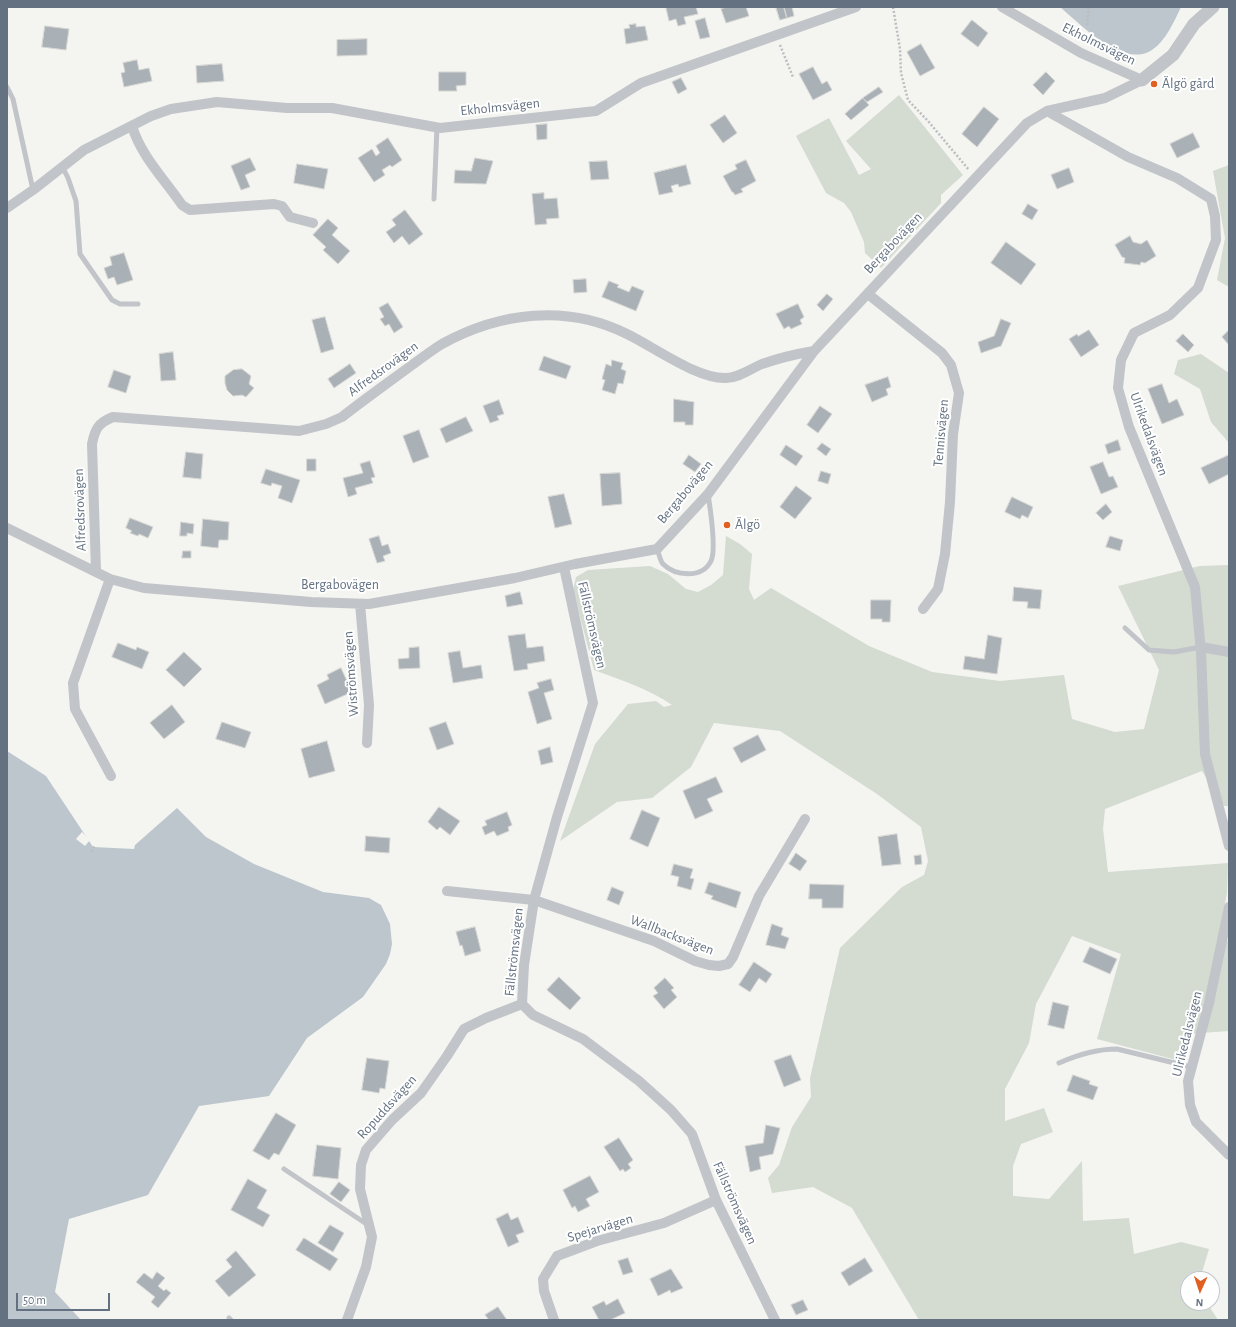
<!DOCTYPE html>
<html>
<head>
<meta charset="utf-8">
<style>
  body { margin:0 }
  #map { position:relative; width:1236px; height:1327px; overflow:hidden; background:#f4f4f0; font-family:"Alegreya Sans",sans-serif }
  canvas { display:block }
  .frame { position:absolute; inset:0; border:8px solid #637181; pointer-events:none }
  .north { position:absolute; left:1180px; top:1271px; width:40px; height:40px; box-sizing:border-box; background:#fff; border:1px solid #c1c6cd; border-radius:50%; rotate:183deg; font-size:11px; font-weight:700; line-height:16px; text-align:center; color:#637181 }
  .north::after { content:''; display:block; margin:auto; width:14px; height:18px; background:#e25f22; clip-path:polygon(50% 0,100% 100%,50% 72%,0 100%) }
  .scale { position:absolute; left:16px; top:1293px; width:94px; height:18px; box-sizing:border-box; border:2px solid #637181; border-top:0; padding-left:5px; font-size:12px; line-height:14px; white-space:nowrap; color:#637181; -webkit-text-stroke:3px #fff; paint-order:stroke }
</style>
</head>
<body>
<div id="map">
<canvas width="1236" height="1327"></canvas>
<div class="frame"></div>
<div class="north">N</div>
<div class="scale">50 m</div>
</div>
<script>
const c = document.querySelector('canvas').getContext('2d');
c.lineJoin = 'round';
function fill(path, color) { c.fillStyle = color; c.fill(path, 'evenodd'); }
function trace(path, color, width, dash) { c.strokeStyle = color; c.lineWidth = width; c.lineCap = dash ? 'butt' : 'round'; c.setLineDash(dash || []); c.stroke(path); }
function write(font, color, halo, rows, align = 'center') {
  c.font = font + ' "Alegreya Sans",sans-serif'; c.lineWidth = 4; c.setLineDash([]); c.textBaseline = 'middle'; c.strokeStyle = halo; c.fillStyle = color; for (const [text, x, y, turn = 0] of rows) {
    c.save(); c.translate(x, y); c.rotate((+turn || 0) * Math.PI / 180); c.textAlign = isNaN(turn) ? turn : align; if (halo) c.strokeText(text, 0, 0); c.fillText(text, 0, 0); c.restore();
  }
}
const green = new Path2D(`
  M899 95 963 175 941 195V203L881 268 865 253 864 242 851 212 844 203 826 193 796 136 829 118 859 175 871 169 846 141Z
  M1229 165V287L1217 280 1225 238 1213 171Z
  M1201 354 1229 373V443L1211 422 1200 389 1174 374 1178 360Z
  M726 536 740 544 752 554 749 589 754 600 771 588 869 646 932 672 1000 681 1064 675 1072 719 1115 732 1144 729 1159 670 1118 586 1200 566 1229 565V806H1224L1202 771 1105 809 1103 829 1108 872 1228 863 1227 893 1218 939 1229 941V1031L1187 1034 1180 1061 1097 1039 1121 954 1072 936 1036 1004 1029 1043 1005 1089V1121L1044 1108 1053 1132 1021 1144 1013 1166V1196L1049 1199 1082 1161 1083 1221 1129 1218 1134 1254 1181 1242 1209 1249 1200 1279H1188V1303H1207L1218 1320H919L852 1208 813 1187 772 1193 768 1178 779 1165 792 1127 811 1097 810 1078 840 948 902 887 924 875 928 861 921 827 877 794 780 731 714 723 691 767 652 798 617 802 560 841 595 744 628 704 656 701 664 707 672 705C649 689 621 680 594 670L573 590 576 577 588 570 650 566 668 574 686 589 698 592 711 585 723 575Z`);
const water = new Path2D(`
  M1060 7H1181C1174 22 1163 47 1146 53 1118 63 1080 24 1060 7Z
  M7 751 46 776 93 847 134 849 135 845 177 808 206 837 254 864 323 892 369 898 381 905 390 924 392 944 390 954 386 964 363 997 307 1038 269 1096 199 1106 148 1195 69 1219 55 1292 81 1320H7Z`);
const pier = new Path2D(`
  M82 832 90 840 85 846 76 839Z`);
const building = new Path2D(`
  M696 7 698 14 684 17 686 24 678 26 676 19 669 21 666 8Z
  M727 7H746L749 16 726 23 721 9Z
  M776 7H784L787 18 780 20Z
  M784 7H792L794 16 787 18Z
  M705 18 710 37 700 39 695 21Z
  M972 20 988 33 978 47 961 34Z
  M636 24V27L645 26 648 40 626 44 624 29 630 28 629 25Z
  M45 26 69 29 66 50 42 47Z
  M367 39V55L337 56V40Z
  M921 44 935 68 920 76 907 52Z
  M137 60 139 70 149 68 152 81 124 87 121 73 125 72 123 63Z
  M222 64 224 81 197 83 196 66Z
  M813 67 822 84 827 81 832 90 813 100 799 74Z
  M439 72H466V85L456 86 457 91H439Z
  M1046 72 1055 81 1043 95 1033 85Z
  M681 78 687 89 678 94 672 82Z
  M879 87 883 92 867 102 863 98Z
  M863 98 869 105 851 120 845 114Z
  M984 107 999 119 977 147 962 134Z
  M725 115 737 133 723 143 710 125Z
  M547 124V139L537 140 536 125Z
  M1193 133 1200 147 1177 158 1170 144Z
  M388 138 402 160 392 167 390 165 382 170 385 175 374 182 358 158 372 149 376 156 380 153 376 146Z
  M250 158 256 170 245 175 250 187 241 190 231 166Z
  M475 158 493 161 486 184 454 183 455 170 471 171Z
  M746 160 756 181 741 189 743 192 735 195 733 192H732L723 176 737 169 735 165Z
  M607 161 609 179 591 180 589 162Z
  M297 164 328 169 324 189 294 183Z
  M686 165 691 184 679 187 678 184 671 186 673 192 659 195 654 173Z
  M1069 168 1074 182 1057 189 1051 175Z
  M544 193V199L557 198 559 218 546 219 547 224 535 225 532 194Z
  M1028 204 1038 210 1032 220 1022 214Z
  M405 210 423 234 409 245 402 236 394 243 386 232 396 225 392 220Z
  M328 219 338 228 332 235 350 251 338 264 323 250 326 247 313 235Z
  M1130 236 1133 242 1141 244 1147 240 1156 256 1145 263 1141 262 1140 265 1124 263 1125 258 1122 257 1115 245Z
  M1006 242 1036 264 1021 285 991 263Z
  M124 253 133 280 117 285 114 277 108 279 104 268 112 265 110 257Z
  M586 279 587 292 574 293 573 280Z
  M609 281 619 285 617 287 629 292 632 286 644 291 636 311 602 297Z
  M827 294 833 299 823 311 817 305Z
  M388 303 403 327 394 333 389 324 385 326 380 319 384 317 379 308Z
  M798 304 804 317 800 320 802 324 791 329 789 326 784 329 776 314Z
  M325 317 334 349 321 353 312 320Z
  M1001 319 1011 323 1001 346 981 353 978 342 994 336Z
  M1089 330 1099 345 1081 357 1069 339 1077 334 1078 336Z
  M1229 330V345L1222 337Z
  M1183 334 1194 345 1188 352 1176 341Z
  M173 352 176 380 161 381 159 354Z
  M544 356 571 366 566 379 539 370Z
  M612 360 623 363 621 369 626 371 623 384 618 383 615 394 602 390 605 380 602 379 606 364 611 366Z
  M350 364 356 373 334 388 328 379Z
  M242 369 251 376 249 384 254 388 246 397 242 395 233 396 227 390 225 383V376L233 370Z
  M114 370 131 376 126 393 108 387Z
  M888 377 891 387 886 389 888 395 872 402 865 385Z
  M1162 384 1169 403 1177 399 1184 415 1162 424 1148 389Z
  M674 399 694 402 693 425H685V422H674Z
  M499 400 504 414 497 416 499 420 490 423 483 406Z
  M820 406 832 414 818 433 807 425Z
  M466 417 473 431 446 443 440 429Z
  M419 430 429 457 413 463 403 436Z
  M1118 440 1121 450 1108 454 1105 445Z
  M822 443 831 449 826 456 817 449Z
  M786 445 803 456 796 466 780 455Z
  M186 452 203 454 201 479 183 477Z
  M689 455 701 464 695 472 683 464Z
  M1229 455V474L1209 484 1201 468Z
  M307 459H316V471H307Z
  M370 461 375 477 371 478 373 483 355 488 357 494 348 497 343 478 363 473 360 464Z
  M1103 462 1109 477 1113 476 1118 487 1101 494 1090 467Z
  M266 469 300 480 292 503 278 498 282 486 272 483 271 486 261 483Z
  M821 471 831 474 828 484 818 481Z
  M620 473 622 504 602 506 600 474Z
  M796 486 812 498 795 519 780 507Z
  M564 494 572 524 555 528 548 497Z
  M1012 497 1033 507 1028 518 1022 515 1020 519 1005 512Z
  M1106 504 1112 512 1103 520 1096 513Z
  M130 518 153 527 148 538 139 534 138 536 130 533 132 531 126 528Z
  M203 519 229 522 228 540H219L218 548 201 546Z
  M181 522 194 524 193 534 187 533V536H180Z
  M379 536 382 546 388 544 391 553 383 556 385 561 377 563 369 539Z
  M1110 536 1123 540 1120 551 1106 547Z
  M183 551H191V558H182Z
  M1014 587 1042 590 1040 609 1027 608 1028 602 1013 601Z
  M520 592 523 604 507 607 505 596Z
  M871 600H891L890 622H882V619H871Z
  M525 634 527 648 543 646 545 661 527 664 528 669 514 671 508 636Z
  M988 635 1002 638 997 674 963 669 965 656 984 659Z
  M118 643 136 650 137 647 149 652 142 669 112 657Z
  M419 647 420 668 399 669 398 659 409 658V648Z
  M460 651 463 668 481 665 483 678 453 683 448 653Z
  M184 652 202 669 184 687 166 670Z
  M341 668 352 692 325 704 317 685 329 679 327 675Z
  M551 679 554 690 544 693 552 719 537 724 528 692 539 688 537 683Z
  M172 705 185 722 164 739 150 723Z
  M222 722 251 732 245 748 216 739Z
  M446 722 454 744 437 750 429 728Z
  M758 735 766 750 741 763 733 748Z
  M327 741 335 771 309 778 301 749Z
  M550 747 553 762 541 765 538 751Z
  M716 777 723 792 707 799 713 811 695 819 683 791Z
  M439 807 460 821 450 835 440 827 437 830 428 822Z
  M642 810 660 818 648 847 630 839Z
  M507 812 512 825 508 827 509 831 497 836 494 831 485 835 482 827 487 825 485 821Z
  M897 834 901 864 882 866 878 837Z
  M366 836 390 838 389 853 365 851Z
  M796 853 807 861 800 871 789 864Z
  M921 855 922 864 915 865 914 856Z
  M674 864 693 869 690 878 694 879 691 890 677 886 679 877 671 875Z
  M709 882 741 892 736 908 711 899 713 896 705 893Z
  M810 884 844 885 843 908H822V899H809Z
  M612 887 624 892 619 905 607 900Z
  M772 924 783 928 781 935 789 938 785 949 766 945Z
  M475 927 481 951 465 956 462 945 460 946 456 932Z
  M1090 947 1117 959 1110 974 1083 962Z
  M754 962 772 974 766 983 759 978 750 992 739 985Z
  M559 977 581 998 570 1010 547 990Z
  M665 978 674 988 671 990 677 997 664 1009 653 996 658 993 654 988Z
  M1053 1002 1069 1006 1064 1029 1048 1025Z
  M791 1055 801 1080 784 1087 774 1061Z
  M367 1058 389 1061 385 1089 380 1088 379 1093 362 1090Z
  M1073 1075 1090 1081 1089 1084 1098 1087 1093 1100 1067 1091Z
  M276 1113 296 1125 279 1155 274 1153 269 1160 253 1151Z
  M766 1125 780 1128 773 1154 759 1157 761 1169 750 1172 745 1146 763 1143Z
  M619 1138 633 1160 628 1164 631 1168 625 1172 623 1169 620 1171 604 1147Z
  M317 1145 341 1148 338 1179 313 1176Z
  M590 1176 599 1192 586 1199 590 1206 578 1212 575 1206 572 1208 563 1190Z
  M248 1179 267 1190 257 1208 270 1215 263 1227 231 1210Z
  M339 1182 350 1190 341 1202 330 1194Z
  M508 1213 511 1220 518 1217 524 1232 516 1235 519 1242 508 1247 496 1219Z
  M330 1225 344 1233 333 1252 318 1243Z
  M304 1238 338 1259 330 1271 296 1250Z
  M236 1251 256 1275 229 1297 215 1281 232 1267 226 1260Z
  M628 1258 633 1272 623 1275 618 1261Z
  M865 1258 873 1271 849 1286 841 1273Z
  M671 1269 683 1288 671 1293 670 1290 658 1296 650 1279Z
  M157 1272 165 1278 158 1286 164 1291 166 1289 171 1293 158 1308 151 1302 155 1297 136 1282 144 1273 152 1279Z
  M618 1299 625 1313 610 1320H599L592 1307 604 1301 606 1305Z
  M803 1300 808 1310 796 1315 791 1305Z
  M498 1307 507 1320H489L485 1315Z`);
const path = new Path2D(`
  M893 7 900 49 901 73 908 100 928 121 969 170
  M1087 25 1089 7
  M780 45 793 77
  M92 852 94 846`);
const service = new Path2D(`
  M7 87 13 99 33 190
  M62 166 68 178 76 201 80 254 112 300 120 304H138
  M434 199 437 127
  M657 549C659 553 660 561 663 564 675 576 702 579 711 561 717 549 710 508 708 494
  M1125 628 1149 650 1174 652 1201 647
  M1059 1063C1077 1055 1097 1049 1117 1049L1191 1067
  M284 1169 368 1225
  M229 1318 231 1320`);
const minor = new Path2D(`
  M1002 7 1081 53 1142 80
  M1047 111 1128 157 1177 178 1211 199 1215 216 1216 240 1198 288 1170 315 1134 333 1121 360 1118 388 1129 427 1195 587 1201 652 1205 754 1229 846
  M132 126C141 156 165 180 182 205L190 210 274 204 282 206 290 217 313 223
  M7 208 33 190 84 150 151 116 171 109 217 102 287 108H332L440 128 596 111 641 83 856 7
  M868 294 942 353 951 365 959 393 953 434 950 502 945 554 938 589 923 609
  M7 528 110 579 144 588 311 602 369 604 515 578 575 564 657 549 708 494 814 351 1027 123 1047 111 1105 98 1142 80
  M564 567 593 703 557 817 534 900 524 965 522 1004 533 1015 583 1039 639 1081 671 1110 692 1134 716 1200 775 1320
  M96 571 92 444C95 429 98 423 113 417L299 431 326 424 342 417C365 399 389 382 412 365 422 358 432 350 442 344 500 312 567 304 627 334 654 347 697 379 726 378 739 378 750 369 762 364 779 358 796 354 814 351
  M110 579 73 683 75 709 111 776
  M360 604 369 705 367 743
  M1201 647 1229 652
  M447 891 534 900 654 941 695 961 709 965 719 966 728 964 733 957 759 896 805 819
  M1229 907 1209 1003 1188 1081 1190 1105 1196 1122 1229 1155
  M347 1320 366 1267 372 1237 360 1189 361 1165 366 1150 392 1120 421 1093 447 1056 464 1029 486 1018 522 1004
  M554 1320 544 1291 543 1279 557 1256 597 1241 664 1223 716 1200`);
const tertiary = new Path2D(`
  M1142 80 1173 55 1194 24 1213 7`);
const markers = [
  [1154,84,4,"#e25f22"],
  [727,525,4,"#e25f22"]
];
const streetNames = [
  ["Ekholmsvägen",1099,44,26],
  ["Ekholmsvägen",500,107,-6],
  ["Bergabovägen",893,243,-47],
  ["Alfredsrovägen",383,369,-36],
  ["Tennisvägen",941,433,-85],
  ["Ulrikedalsvägen",1149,434,70],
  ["Bergabovägen",685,492,-50],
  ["Alfredsrovägen",80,510,-92],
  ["Bergabovägen",340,585],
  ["Fällströmsvägen",592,625,77],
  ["Wiströmsvägen",351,674,-94],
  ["Wallbacksvägen",672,935,21],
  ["Fällströmsvägen",514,952,-84],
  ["Ulrikedalsvägen",1187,1034,-76],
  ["Ropuddsvägen",387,1107,-48],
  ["Fällströmsvägen",735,1203,66],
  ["Spejarvägen",600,1228,-17]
];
const poiNames = [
  ["Älgö gård",1162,84],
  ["Älgö",735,525]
];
fill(green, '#d4dbd1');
fill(water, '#bcc6cc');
fill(pier, '#f4f4f0');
fill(building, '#aab1b6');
trace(building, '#d5d5d3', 1);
trace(path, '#bbbdbf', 2.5, [2, 2]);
trace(service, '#c1c4c8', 5);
trace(minor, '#c1c4c8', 10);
trace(tertiary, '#c1c4c8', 13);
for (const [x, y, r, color] of markers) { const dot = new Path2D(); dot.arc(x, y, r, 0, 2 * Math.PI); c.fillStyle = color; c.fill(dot); trace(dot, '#fff', 1.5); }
write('14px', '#637181', '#fff', streetNames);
write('14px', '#637181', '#fff', poiNames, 'left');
</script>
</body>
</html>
